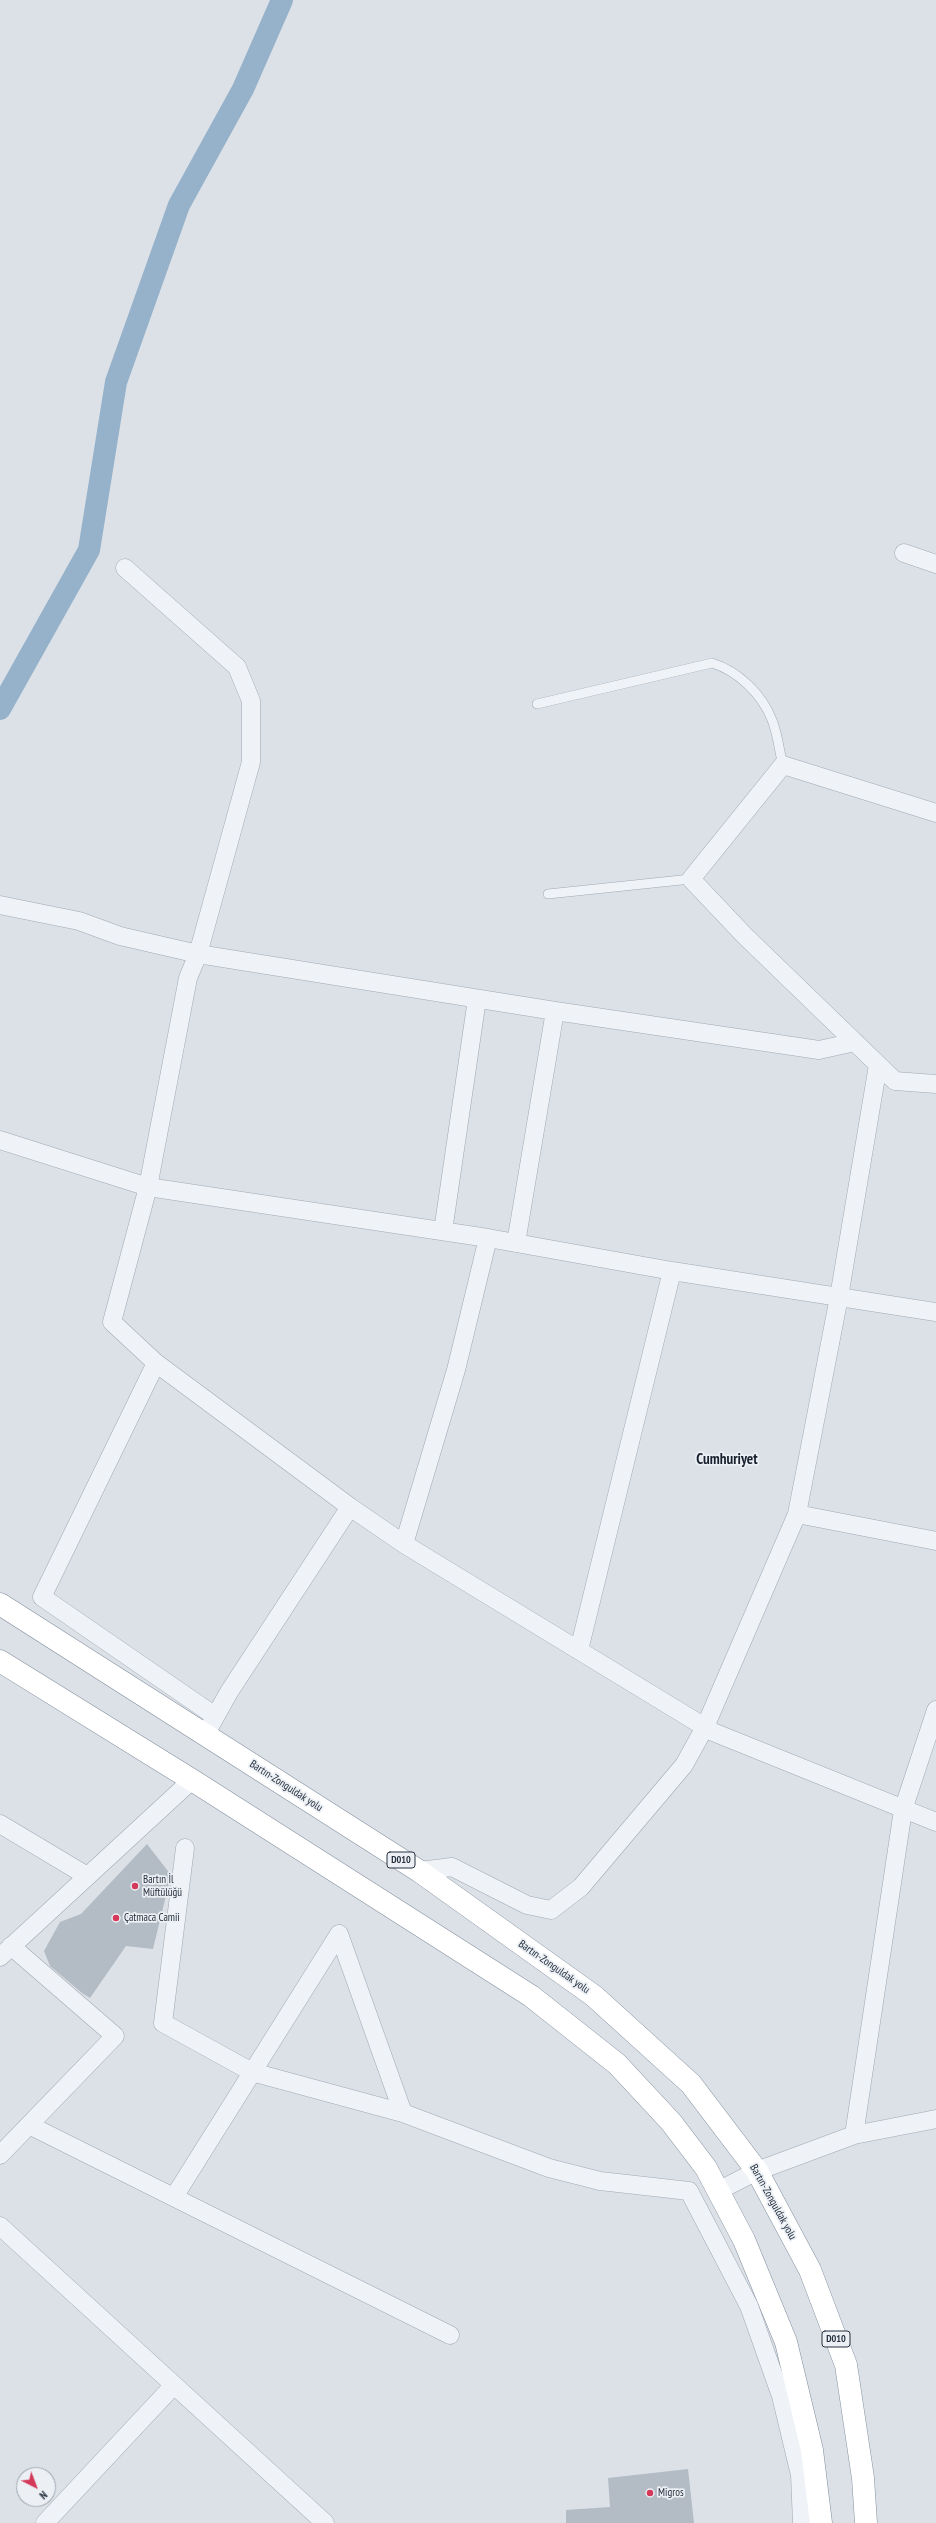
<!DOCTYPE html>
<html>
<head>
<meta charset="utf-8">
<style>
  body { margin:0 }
  #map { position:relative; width:936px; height:2523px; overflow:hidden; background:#dce1e7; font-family:"PT Sans Narrow",sans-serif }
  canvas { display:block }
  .north { position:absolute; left:16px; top:2467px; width:40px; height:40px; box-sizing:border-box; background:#ecf0f5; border:1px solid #9ca3ac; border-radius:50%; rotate:138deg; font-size:11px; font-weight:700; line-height:16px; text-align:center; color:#25303e }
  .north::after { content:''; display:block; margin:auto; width:14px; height:18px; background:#d5395a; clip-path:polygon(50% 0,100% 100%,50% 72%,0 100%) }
</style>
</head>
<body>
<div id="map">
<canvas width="936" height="2523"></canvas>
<div class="north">N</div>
</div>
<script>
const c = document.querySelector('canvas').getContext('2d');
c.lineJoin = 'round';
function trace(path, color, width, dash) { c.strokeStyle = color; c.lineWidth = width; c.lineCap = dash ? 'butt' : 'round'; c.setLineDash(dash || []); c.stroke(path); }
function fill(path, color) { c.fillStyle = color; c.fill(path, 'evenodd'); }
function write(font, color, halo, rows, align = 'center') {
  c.font = font + ' "PT Sans Narrow",sans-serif'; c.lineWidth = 3.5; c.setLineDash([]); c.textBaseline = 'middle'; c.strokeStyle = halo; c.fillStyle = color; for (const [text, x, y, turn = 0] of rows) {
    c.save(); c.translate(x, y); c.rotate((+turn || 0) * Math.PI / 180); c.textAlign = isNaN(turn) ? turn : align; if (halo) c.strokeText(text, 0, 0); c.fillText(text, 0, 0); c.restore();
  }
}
const canal = new Path2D(`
  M0 709 89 550 116 382 179 205 243 89 282 0`);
const building = new Path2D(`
  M147 1844 171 1875 153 1949 126 1946 90 1998 82 1993 50 1966 44 1951 60 1922 81 1914Z
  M688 2469 694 2523H566V2510L610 2507 608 2478Z`);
const lane = new Path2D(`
  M537 704 712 663C738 671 762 694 772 720 778 734 779 751 783 765
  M548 894 691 879`);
const street = new Path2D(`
  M904 553 936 564
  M125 568 237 667 251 701V762L198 954 188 978 148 1187 112 1322 156 1363 350 1507
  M936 813 783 765 691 879 744 935 895 1081 936 1084
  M0 905 79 921 120 936 198 954 555 1011 819 1050 855 1042
  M0 1140 148 1187 488 1238 672 1271 936 1312
  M443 1231 477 999
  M516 1243 555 1011
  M156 1363 42 1597 215 1716
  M797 1514 839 1297 878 1065
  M404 1544 713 1732 936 1822
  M579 1650 672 1271
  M205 1735 229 1692 350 1507 404 1544 456 1370 488 1238
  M0 1824 87 1876
  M185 1848 163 2023 252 2072 403 2113 549 2168 600 2181 689 2191 749 2306 781 2396 800 2475 802 2523
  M419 1871 452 1867 527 1905 551 1910 581 1887 684 1765 705 1727 797 1514 936 1541
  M339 1934 403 2113
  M0 1957 192 1780
  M29 2125 450 2335
  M854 2135 903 1810 936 1710
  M0 2155 115 2036 11 1946
  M718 2191 757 2171 854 2135 936 2119
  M174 2197 339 1934
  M0 2226 325 2523
  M45 2523 174 2385`);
const highway = new Path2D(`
  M0 1604 419 1871 594 1996 691 2084 757 2171 810 2270 846 2365 863 2478 866 2523
  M0 1661 192 1780 531 1996 617 2064 671 2122 706 2168 744 2240 786 2342 812 2450 821 2523`);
const markers = [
  [135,1886,4,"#d5395a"],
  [116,1918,4,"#d5395a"],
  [650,2493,4,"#d5395a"]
];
const shields = [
  [401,1860,28],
  [836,2339,28]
];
const shieldNames = [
  ["D010",401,1860],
  ["D010",836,2339]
];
const streetNames = [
  ["Bartın-Zonguldak yolu",286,1786,33],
  ["Bartın-Zonguldak yolu",554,1967,35],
  ["Bartın-Zonguldak yolu",773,2202,61]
];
const poiNames = [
  ["Bartın İl",143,1880],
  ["Müftülüğü",143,1893],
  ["Çatmaca Camii",124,1918],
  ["Migros",658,2493]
];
const districtNames = [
  ["Cumhuriyet",727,1460]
];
trace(canal, '#95b2ca', 22);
fill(building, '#b3bbc4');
trace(lane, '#a1a8b1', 10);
trace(street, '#a1a8b1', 19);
trace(highway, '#83909f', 23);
trace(lane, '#eff2f6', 9);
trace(street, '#eff2f6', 18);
trace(highway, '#fff', 22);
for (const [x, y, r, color] of markers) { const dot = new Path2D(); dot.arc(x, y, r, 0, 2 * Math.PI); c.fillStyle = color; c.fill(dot); trace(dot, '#ecf0f5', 1.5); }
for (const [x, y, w] of shields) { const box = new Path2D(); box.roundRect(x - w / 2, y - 8, w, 16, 3); c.fillStyle = '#ecf0f5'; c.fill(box); trace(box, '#25303e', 1); }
write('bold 10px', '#25303e', null, shieldNames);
write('11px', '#25303e', '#ecf0f5', streetNames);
write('11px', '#25303e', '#ecf0f5', poiNames, 'left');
write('bold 15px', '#18212f', '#ecf0f5', districtNames);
</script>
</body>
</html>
